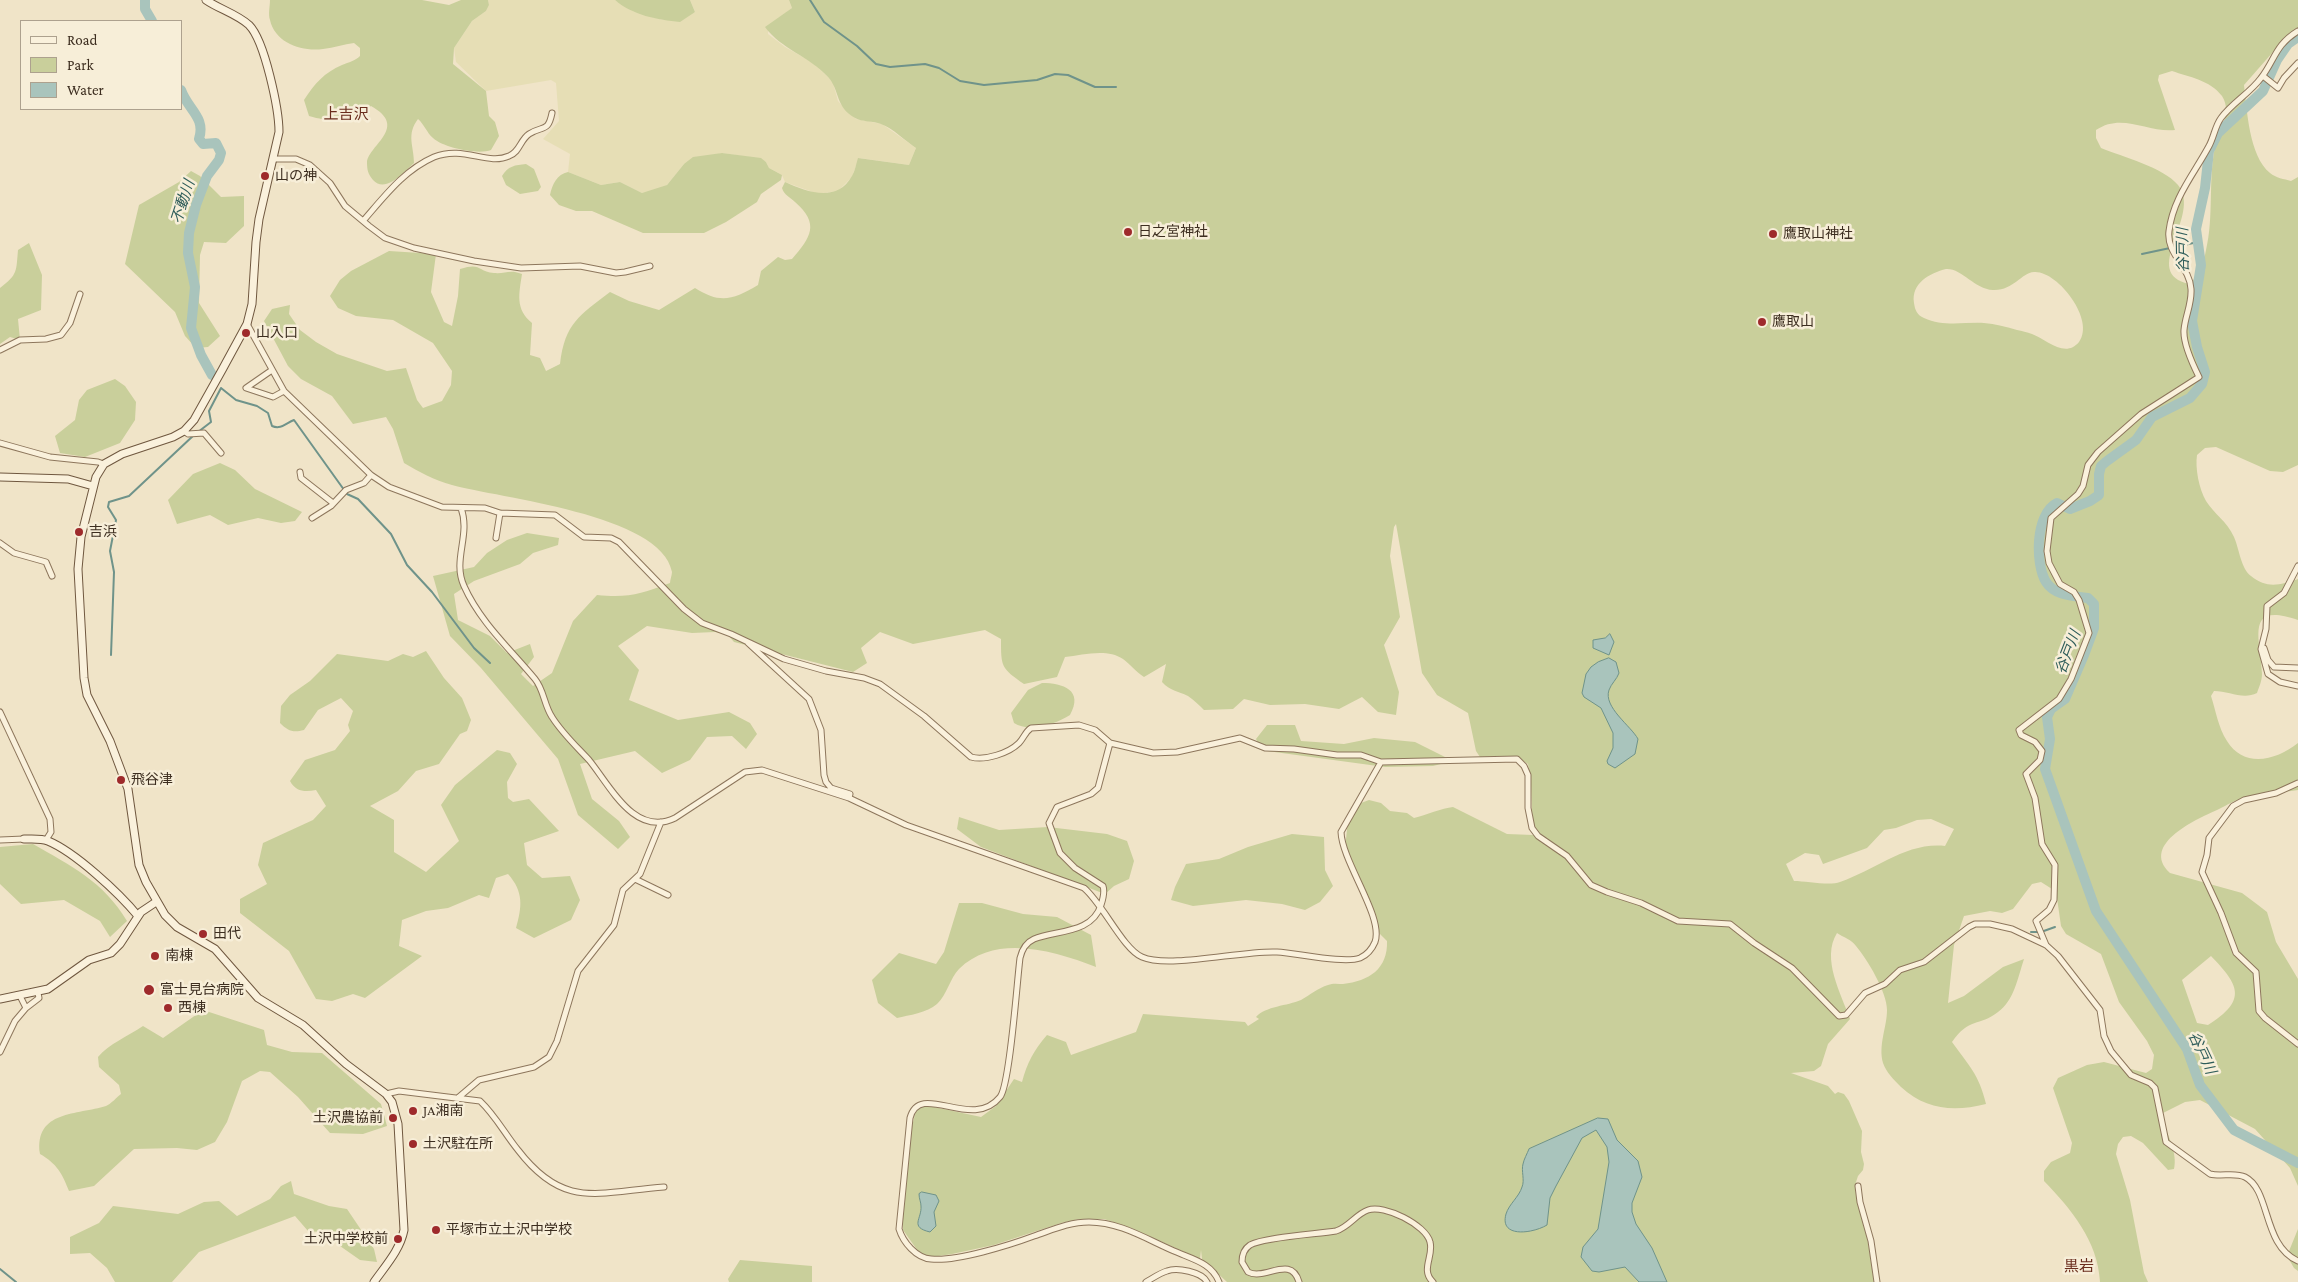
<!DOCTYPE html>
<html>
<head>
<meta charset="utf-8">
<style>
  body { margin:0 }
  #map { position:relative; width:2298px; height:1282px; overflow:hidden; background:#f0e4c8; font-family:"Crimson Pro",serif }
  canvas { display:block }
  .legend { position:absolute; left:20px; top:20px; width:162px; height:90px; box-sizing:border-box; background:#f7eed8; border:1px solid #ada18e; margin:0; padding:6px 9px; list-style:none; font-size:15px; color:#3d2e20 }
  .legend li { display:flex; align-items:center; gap:10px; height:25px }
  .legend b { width:25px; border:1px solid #ada18e }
</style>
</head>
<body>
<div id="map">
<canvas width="2298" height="1282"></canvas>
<ul class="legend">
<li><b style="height:6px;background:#faf1dc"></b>Road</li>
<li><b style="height:14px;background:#c9cf9b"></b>Park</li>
<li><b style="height:14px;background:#a9c4bc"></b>Water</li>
</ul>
</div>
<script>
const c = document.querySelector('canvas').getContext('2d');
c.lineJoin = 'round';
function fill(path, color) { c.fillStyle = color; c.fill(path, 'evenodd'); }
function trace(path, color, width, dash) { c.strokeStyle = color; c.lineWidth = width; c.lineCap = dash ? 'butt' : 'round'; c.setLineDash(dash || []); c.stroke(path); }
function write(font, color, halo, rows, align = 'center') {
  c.font = font + ' "Crimson Pro","Noto Sans JP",serif'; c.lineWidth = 5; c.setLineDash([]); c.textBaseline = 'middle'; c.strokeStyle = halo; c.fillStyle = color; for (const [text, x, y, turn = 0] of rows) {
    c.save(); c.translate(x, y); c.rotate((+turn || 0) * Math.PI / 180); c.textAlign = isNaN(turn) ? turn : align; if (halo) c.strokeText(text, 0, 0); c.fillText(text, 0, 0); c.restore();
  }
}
const farmland = new Path2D(`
  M488 0H615L633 11 663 20 695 12 690 0H789L792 8 768 27V34L785 47 812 62 828 77 833 83 838 101 849 113 856 119 882 124 916 148 909 165 859 158 852 177 838 191 818 194 785 182 782 175 769 168 766 162 761 159 722 153 684 164 667 185 651 192 642 193 620 182 601 185 568 172 570 154 543 139 559 121 556 83 551 80 486 91 456 62 454 48 472 21 486 11 489 5Z`);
const green = new Path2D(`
  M270 0H422L449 5 461 0H488L489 5 486 11 472 21 454 48 453 64 486 91 489 116 495 122 499 136 491 150C478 155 444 148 433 138 427 133 424 124 418 119 406 135 414 146 414 163 405 171 386 194 373 180 368 174 367 170 367 162 369 145 409 127 371 106 345 121 338 124 309 116L304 100C315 83 324 73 342 65 349 62 355 61 360 56V48L354 43C344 44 334 48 323 49 302 52 275 43 270 20 268 14 270 6 270 0Z
  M615 0H690L695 12 680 22C658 20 632 15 615 0Z
  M789 0H2298V28L2280 44 2244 85C2247 110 2249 156 2270 173 2276 178 2284 179 2291 181L2298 177V465L2283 472 2270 471 2216 447 2205 448 2197 455C2195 468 2199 489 2206 501 2214 514 2227 521 2234 537 2239 548 2241 569 2251 576 2267 589 2280 585 2298 579V620C2243 601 2261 640 2262 674 2262 681 2259 687 2257 693 2243 700 2229 691 2214 691L2211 696C2216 711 2218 727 2227 741 2244 769 2277 760 2298 743V790C2280 793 2261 793 2244 798 2235 800 2227 805 2219 809 2199 818 2139 844 2170 873L2242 893 2258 905 2267 912 2276 942 2298 979V1186L2290 1168 2255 1129 2200 1100 2185 1102 2163 1113 2161 1118C2167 1133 2178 1153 2174 1169L2168 1170 2143 1143 2131 1136 2123 1137 2118 1144 2116 1154 2130 1200 2144 1273 2148 1282H2100C2098 1241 2071 1209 2044 1181V1171L2051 1162 2070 1153 2072 1143 2053 1088 2058 1078 2087 1065 2104 1062 2146 1073 2152 1069 2154 1055 2147 1041 2119 1002 2101 954 2066 934 2061 926 2057 898 2052 889 2041 882 2032 884 2013 909 2002 913 1990 911 1964 916 1954 945 1948 1003 1964 996 2003 967 2024 959C2018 977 2014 1001 1998 1012 1979 1027 1969 1017 1952 1042 1969 1066 1979 1074 1986 1104 1954 1112 1926 1110 1901 1087 1894 1080 1886 1072 1883 1063 1878 1045 1887 1027 1887 1010 1887 992 1867 959 1856 946 1852 940 1843 937 1837 933 1821 959 1841 993 1850 1019L1828 1044 1821 1066 1814 1071 1791 1073 1828 1086 1835 1094 1838 1092 1844 1094 1849 1101 1862 1131 1861 1152 1864 1164 1863 1170 1858 1176 1855 1185 1856 1196 1867 1236 1874 1282H1227L1202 1259 1201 1250 1200 1259 1131 1228 1104 1219H1079L1061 1223 994 1245 952 1254 932 1257 922 1254 918 1251 903 1230V1206L912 1126 916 1111 925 1105 981 1117 996 1106 1014 1079 1022 1082C1027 1063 1034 1050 1047 1035L1066 1042 1071 1055 1136 1032 1143 1014 1245 1022 1248 1026 1259 1019 1256 1017C1266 1006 1287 1006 1301 1000 1310 995 1318 988 1328 985 1333 983 1338 984 1343 984 1369 981 1388 969 1387 941L1380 934 1345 849 1348 820 1361 803 1369 800 1381 803 1390 811 1407 813 1414 818C1426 815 1442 808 1453 807L1507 834 1533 835 1531 784 1528 764 1516 756 1480 757 1476 751 1468 713 1437 695 1422 673 1396 524 1394 527 1390 556 1400 617 1384 645 1399 692 1396 715 1378 712 1362 697 1339 709 1305 704 1270 705 1244 699 1233 709 1204 710C1199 705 1194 700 1188 696 1178 691 1170 691 1162 682L1166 664 1144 677C1135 671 1131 665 1123 659 1107 648 1083 655 1065 657L1057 677 1024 684C1001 668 1001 667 1001 639L985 630 913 644 880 632 861 648 867 663 853 672 734 642 727 634 715 632 692 633 647 626 618 646 639 670 629 700 678 720 729 712 750 723 757 734 746 749 732 736 707 737 690 760 662 773 635 751 580 764 592 799 619 821 630 837 618 849 578 815 558 759 481 668 450 636 433 576 474 567 487 553 507 540 527 533 559 538 558 545 533 553 520 564 474 581 454 594 458 620 490 636 507 653 530 644 534 657 521 674 533 686 552 673 573 621 597 595C629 598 640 594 670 583 670 580 672 575 672 572 662 514 498 498 452 485 434 480 419 472 404 463L393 429 386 417 353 424 332 396 301 379 288 366 264 321 272 309 290 305 289 314 300 330 316 342 337 354 387 371 406 368 417 400 423 408 442 401 451 385 452 371 433 343 393 320 356 316 338 308 330 296 340 280 351 271 389 251 436 254 431 292 444 322 452 326 458 296 460 269C481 262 477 271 494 273 506 274 509 269 522 274 519 294 515 309 532 323L530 355 540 358 546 371 560 364C565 323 579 316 610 292L629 301 659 310 695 288C720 304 733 300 758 285L761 271 778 257 785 260 792 259C811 237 820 224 795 202 790 197 784 195 782 188L785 182C807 192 837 203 852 176 855 171 856 164 858 158L909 165 916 148C905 141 893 128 881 124 873 121 862 122 855 118 835 107 840 90 828 77 809 56 781 49 765 27L792 8ZM2172 71C2189 77 2210 80 2222 96 2233 113 2218 131 2215 147 2208 181 2214 217 2206 250 2204 263 2198 275 2190 284 2138 274 2203 215 2178 185 2163 167 2123 157 2101 148L2096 138V130C2122 112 2148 133 2175 130L2158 80 2159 75ZM1946 269C1962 268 1974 289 1993 290 2013 291 2021 273 2034 272 2057 270 2096 320 2079 342 2065 359 2046 339 2032 334 2027 332 2022 331 2017 330 2007 327 1995 324 1984 323 1964 322 1943 327 1924 318 1917 315 1915 310 1914 303 1911 283 1930 273 1946 269ZM1931 819 1954 829 1945 846C1906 842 1876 870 1840 882 1830 886 1806 881 1794 881L1786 864 1805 853 1819 855 1823 864 1867 848 1884 830 1896 828 1917 820ZM2211 956C2239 985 2248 1000 2208 1025L2197 1023 2182 980Z
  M722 153 761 158 766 162 769 168 782 175 781 180 761 194 757 202 726 222 704 233H643L592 211H576L559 205 550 195C552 185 557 174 568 172L601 185 620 182 642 193 667 185 684 164 693 157Z
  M526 164 534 169 541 187 538 191 520 194 506 185 502 176C508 166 515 165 526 164Z
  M191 171 200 176 221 197 244 196V226L226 243 204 242 200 255 199 303 220 336 208 347 196 348 185 336 175 312 125 264 139 205 179 182Z
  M29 243 42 275 41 310 18 319 20 340 10 337 0 344V288C18 274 16 272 18 250Z
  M115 379 125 386 136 402 135 420 120 443 85 457 60 453 55 436 75 420 79 400 87 390Z
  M220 463 235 470 255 489 302 512 295 521 281 523 258 518 228 525 210 515 177 524 168 500 193 474Z
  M426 651 444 678 462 698 471 720 467 731 460 734 439 764 416 771 398 791 370 806 394 820V852L426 872 459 841 441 805 455 785 497 750 510 753 517 764 507 782 508 798 513 802 529 799 559 831 524 843 527 865 542 878 570 876 580 900 571 920 534 938 516 928C522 907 524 892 508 874L496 878 489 898 479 895 448 908 426 911 402 920 399 946 422 956 365 998 353 994 332 1001 316 999 289 951 240 913V899L267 884 258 865 263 843 313 820 326 806 316 790C305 792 296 792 290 781L305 760 335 750 350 731 348 725 353 711 341 698 318 710 304 730C293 733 288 731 280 723L281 706 290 695 310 681 337 654 388 661 403 654 413 657Z
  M1042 683C1063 683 1084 690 1070 715 1056 724 1029 733 1014 723L1011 713 1028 690Z
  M1267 725H1295L1301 741 1344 744 1374 738 1415 742 1453 761 1433 766 1385 767 1267 751 1259 745 1256 739Z
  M959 817 999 830 1048 827 1107 834 1127 841 1134 861 1129 879 1114 886 1105 894 981 847 957 829Z
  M1292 834 1324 837 1325 870 1333 886 1320 902 1305 910 1282 904 1246 900 1193 906 1171 900 1175 887 1186 864 1219 859 1248 847Z
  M33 844C71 866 103 881 127 921L110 937 100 921 64 900 21 904 0 884V847Z
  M959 903H982L1023 914 1057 917 1091 935 1096 967C1054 951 996 933 959 969 950 978 947 995 937 1004 927 1013 909 1015 897 1018L878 1003 872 980 899 953 936 964 944 952Z
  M203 1010 264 1030 267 1045 292 1052 322 1053 381 1104 387 1126 363 1134 330 1133 298 1097 270 1072 260 1071 242 1081 227 1122 215 1142 197 1150 177 1148 134 1149 94 1186 69 1191C62 1173 57 1164 40 1154 34 1110 78 1115 106 1106 111 1104 117 1097 121 1094L119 1085 99 1067 98 1057C109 1044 128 1036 143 1026L163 1038Z
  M291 1181 294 1194 329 1206 347 1209 374 1249 377 1262 360 1260 320 1232 308 1231 295 1216 199 1252 172 1282H115L107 1268 90 1253 70 1254V1237L99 1223 113 1206 178 1214 204 1202 219 1201 237 1216 270 1199 281 1186Z
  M2298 1229V1271L2294 1268 2287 1256Z
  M740 1260 812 1266V1282H729L728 1279Z`);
const water = new Path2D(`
  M1610 634 1614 642 1609 655 1593 648V640L1605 638Z
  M1609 658 1616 662 1619 673C1617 679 1611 684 1609 690 1603 707 1631 726 1638 739L1635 754 1615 768 1608 764 1607 761 1613 748V733L1601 708 1584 697 1582 693 1586 674 1591 667 1598 662Z
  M1598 1118 1608 1119 1617 1140 1638 1161 1642 1177 1632 1203V1212L1636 1224 1652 1248 1667 1282H1639L1625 1267 1599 1272 1592 1271 1581 1257 1583 1247 1598 1229 1609 1162 1607 1147 1596 1130 1582 1138 1556 1186 1550 1198 1547 1225C1534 1233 1499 1239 1506 1214 1509 1204 1519 1197 1522 1187 1525 1180 1521 1171 1523 1164 1524 1159 1527 1154 1529 1149Z
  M922 1192 936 1195 939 1201 934 1212 936 1226 930 1232C909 1227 922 1219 921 1206 921 1202 919 1199 919 1194Z`);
const stream = new Path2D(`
  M810 0 824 22 857 46 876 64 890 67 925 64 939 68 960 81 984 85 1037 80 1055 74 1068 75 1095 87H1116
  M2142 254 2198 242
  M198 432 211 422 209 411 221 388 236 400 257 406 268 413 272 426C281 430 286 423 294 420L347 494 358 499 391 534 407 565 432 592 474 648 490 663
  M111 655 114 572 110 551 116 520 108 507 109 502 129 496 194 435
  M2031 932H2041L2055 927
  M0 1269 16 1282`);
const river = new Path2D(`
  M145 0V9L152 21
  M2298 37 2288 44 2277 60 2263 91 2218 133 2209 151 2205 188 2196 229 2201 265 2192 321 2197 347 2205 372 2202 384 2190 398 2152 417 2136 440 2107 461 2101 466 2099 474V495L2090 501 2070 509 2057 503C2035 514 2035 564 2046 582 2055 596 2074 596 2088 598L2094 604V628L2084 655 2065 699 2051 709 2047 717 2050 739 2045 769 2096 911 2187 1049 2200 1085 2234 1130 2298 1163
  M181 90C188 110 206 117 199 139L203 144 216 143 221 153 219 160 207 176 196 205 189 233 188 253 195 287 191 328 201 355 212 375`);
const street = new Path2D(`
  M2263 76 2278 88 2284 78 2298 63
  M274 159H296L310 165 330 183 345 206 369 226 385 238 414 248 474 261 521 268 580 266 616 273 625 272 650 266
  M363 221C384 197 404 170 434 157 464 145 487 166 509 156 520 152 520 140 529 134 543 125 548 133 552 113
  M247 324 284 391 371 475 389 487 442 507 485 508 500 513 555 515 584 537 611 538 619 542 684 609 702 623 731 634 784 659 826 671 864 678 880 684 924 716 971 757C985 761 1009 753 1019 743 1024 738 1025 732 1031 728L1079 725 1095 730 1110 743 1153 753 1177 752 1240 738 1265 748 1294 749 1337 755H1361L1381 762 1517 759 1524 766 1528 775V808L1532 828 1538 836 1567 856 1591 885 1607 892 1641 903 1678 921 1730 924 1754 943 1792 968 1839 1016 1846 1015 1865 993 1885 984 1900 970 1924 962 1969 927 1975 924H1990L2012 929 2046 945 2058 956 2100 1010 2104 1036 2111 1051 2131 1075 2150 1083 2155 1088 2166 1142 2210 1174C2221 1177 2235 1172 2245 1177 2271 1190 2262 1245 2298 1261
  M0 350 20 340 46 339 61 335 70 323 80 294
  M272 370 246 388 273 397 284 391
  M184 431 188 434 204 433 221 453
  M0 443 50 457 98 462 104 464
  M300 472 301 478 333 503
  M461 508C471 535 452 560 464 586 480 622 510 649 535 679 544 690 544 705 552 717 562 733 576 746 589 760 609 784 634 838 675 818L745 772 762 770 849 798 906 825 1084 888C1103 904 1123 949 1142 957 1169 969 1243 950 1277 952 1297 953 1344 964 1360 958 1367 955 1372 949 1375 942 1384 917 1342 862 1341 832L1381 762
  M312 518 331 506 346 490 364 483 371 475
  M496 538 500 513
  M0 543 14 553 46 562 52 576
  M2298 566 2284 593 2267 606 2266 629 2261 649 2268 674 2280 682 2298 686
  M748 643 809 699 821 730 824 775 826 782 831 788 850 794 849 798
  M2264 648 2268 660 2274 667 2298 668
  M0 712 50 819 51 832 46 840
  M1110 743 1098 788 1091 794 1057 807 1049 823 1060 853 1075 868 1103 886C1105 892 1103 899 1101 905 1092 934 1056 930 1034 939 1025 943 1022 950 1020 958 1017 981 1010 1085 1000 1097 972 1132 920 1080 910 1118L899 1229C903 1242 916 1258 931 1259 955 1262 1010 1245 1034 1236 1052 1230 1069 1222 1089 1222 1120 1222 1146 1239 1174 1251 1192 1259 1212 1263 1219 1282
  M2298 783 2276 793 2244 800 2233 806 2209 838 2207 855 2202 872 2221 913 2236 953 2256 972 2259 1011 2265 1018 2298 1044
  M0 840 24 839
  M635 879 668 895
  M2046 945 2036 921 2049 910 2054 900 2055 865 2042 844 2035 798 2026 774 2040 760 2042 751 2035 742 2021 735 2019 730 2059 699 2071 679 2089 633 2079 600 2074 592 2060 584 2049 563 2047 551 2051 518 2078 494 2083 486 2088 465 2098 452 2141 414 2199 377C2193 365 2183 344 2184 330 2185 316 2192 304 2191 289 2190 267 2166 254 2169 231 2173 198 2194 174 2209 146 2214 137 2215 126 2221 118 2232 103 2250 93 2261 78 2275 60 2275 45 2298 31
  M20 996 26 1008
  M0 1052 15 1021 26 1008 39 998 38 993
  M386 1094 399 1091 480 1101C495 1115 505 1134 518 1150 564 1210 598 1192 664 1187
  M459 1097 479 1080 534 1067 549 1057 557 1041 578 971 614 925 623 890 640 874 661 822
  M1858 1186 1860 1202 1871 1241 1877 1282
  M1146 1282C1153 1278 1160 1273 1167 1271 1177 1267 1202 1272 1207 1282
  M1299 1282C1291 1254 1265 1281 1248 1272L1242 1262C1242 1255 1244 1249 1250 1245 1264 1237 1318 1234 1336 1231 1349 1227 1356 1214 1368 1210 1384 1204 1426 1225 1430 1242 1434 1256 1420 1270 1433 1282`);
const secondary = new Path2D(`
  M206 0C219 9 237 14 249 25 265 41 279 110 279 132L259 219 256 242 252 304 247 324 222 370 194 420 184 431 173 437 122 454 104 464 96 477 81 537 78 569 84 678 87 695 110 741 128 789 139 865 146 882 165 915 177 927 215 949 258 998 303 1025 346 1064 386 1094 392 1102 398 1124 404 1230C400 1250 386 1265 374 1282
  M0 477 68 479 93 486
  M24 839C31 839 41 838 48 841 75 852 119 893 138 916
  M0 999 48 989 89 960 111 953 120 944 141 912 156 902`);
const markers = [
  [265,176,5,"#9e2a2b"],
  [1128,232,5,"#9e2a2b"],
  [1773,234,5,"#9e2a2b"],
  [1762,322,5,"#9e2a2b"],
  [246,333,5,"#9e2a2b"],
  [79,532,5,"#9e2a2b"],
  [121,780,5,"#9e2a2b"],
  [203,934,5,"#9e2a2b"],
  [155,956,5,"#9e2a2b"],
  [149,990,6,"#9e2a2b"],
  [168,1008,5,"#9e2a2b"],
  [413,1111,5,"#9e2a2b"],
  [393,1118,5,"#9e2a2b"],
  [413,1144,5,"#9e2a2b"],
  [436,1230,5,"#9e2a2b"],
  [398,1239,5,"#9e2a2b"]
];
const poiNames = [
  ["山の神",275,176],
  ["日之宮神社",1138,232],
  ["鷹取山神社",1783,234],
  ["鷹取山",1772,322],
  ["山入口",256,333],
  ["吉浜",89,532],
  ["飛谷津",131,780],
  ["田代",213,934],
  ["南棟",165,956],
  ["富士見台病院",160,990],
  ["西棟",178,1008],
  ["JA湘南",423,1111],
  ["土沢農協前",383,1118,"right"],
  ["土沢駐在所",423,1144],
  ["平塚市立土沢中学校",446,1230],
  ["土沢中学校前",388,1239,"right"]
];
const neighbourhoodNames = [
  ["上吉沢",346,114],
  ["黒岩",2079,1266]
];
const waterNames = [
  ["不動川",183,202,-72],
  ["谷戸川",2183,250,-91],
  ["谷戸川",2068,652,-69],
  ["谷戸川",2202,1053,65]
];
fill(farmland, '#e6deb5');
fill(green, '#c9cf9b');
fill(water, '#a9c4bc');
trace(water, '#6f938a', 1);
trace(stream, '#6f938a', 2);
trace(river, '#a9c4bc', 10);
trace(street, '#8d765c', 7);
trace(secondary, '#6f573f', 9);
trace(street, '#faf1dc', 5);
trace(secondary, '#faf1dc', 7);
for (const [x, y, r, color] of markers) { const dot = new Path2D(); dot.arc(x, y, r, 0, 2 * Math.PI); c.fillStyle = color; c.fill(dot); trace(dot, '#f7eed8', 2); }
write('14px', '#3d2e20', '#f7eed8', poiNames, 'left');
write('15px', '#6b2e1e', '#f7eed8', neighbourhoodNames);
write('italic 15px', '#2f5d5a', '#f7eed8', waterNames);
</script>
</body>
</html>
